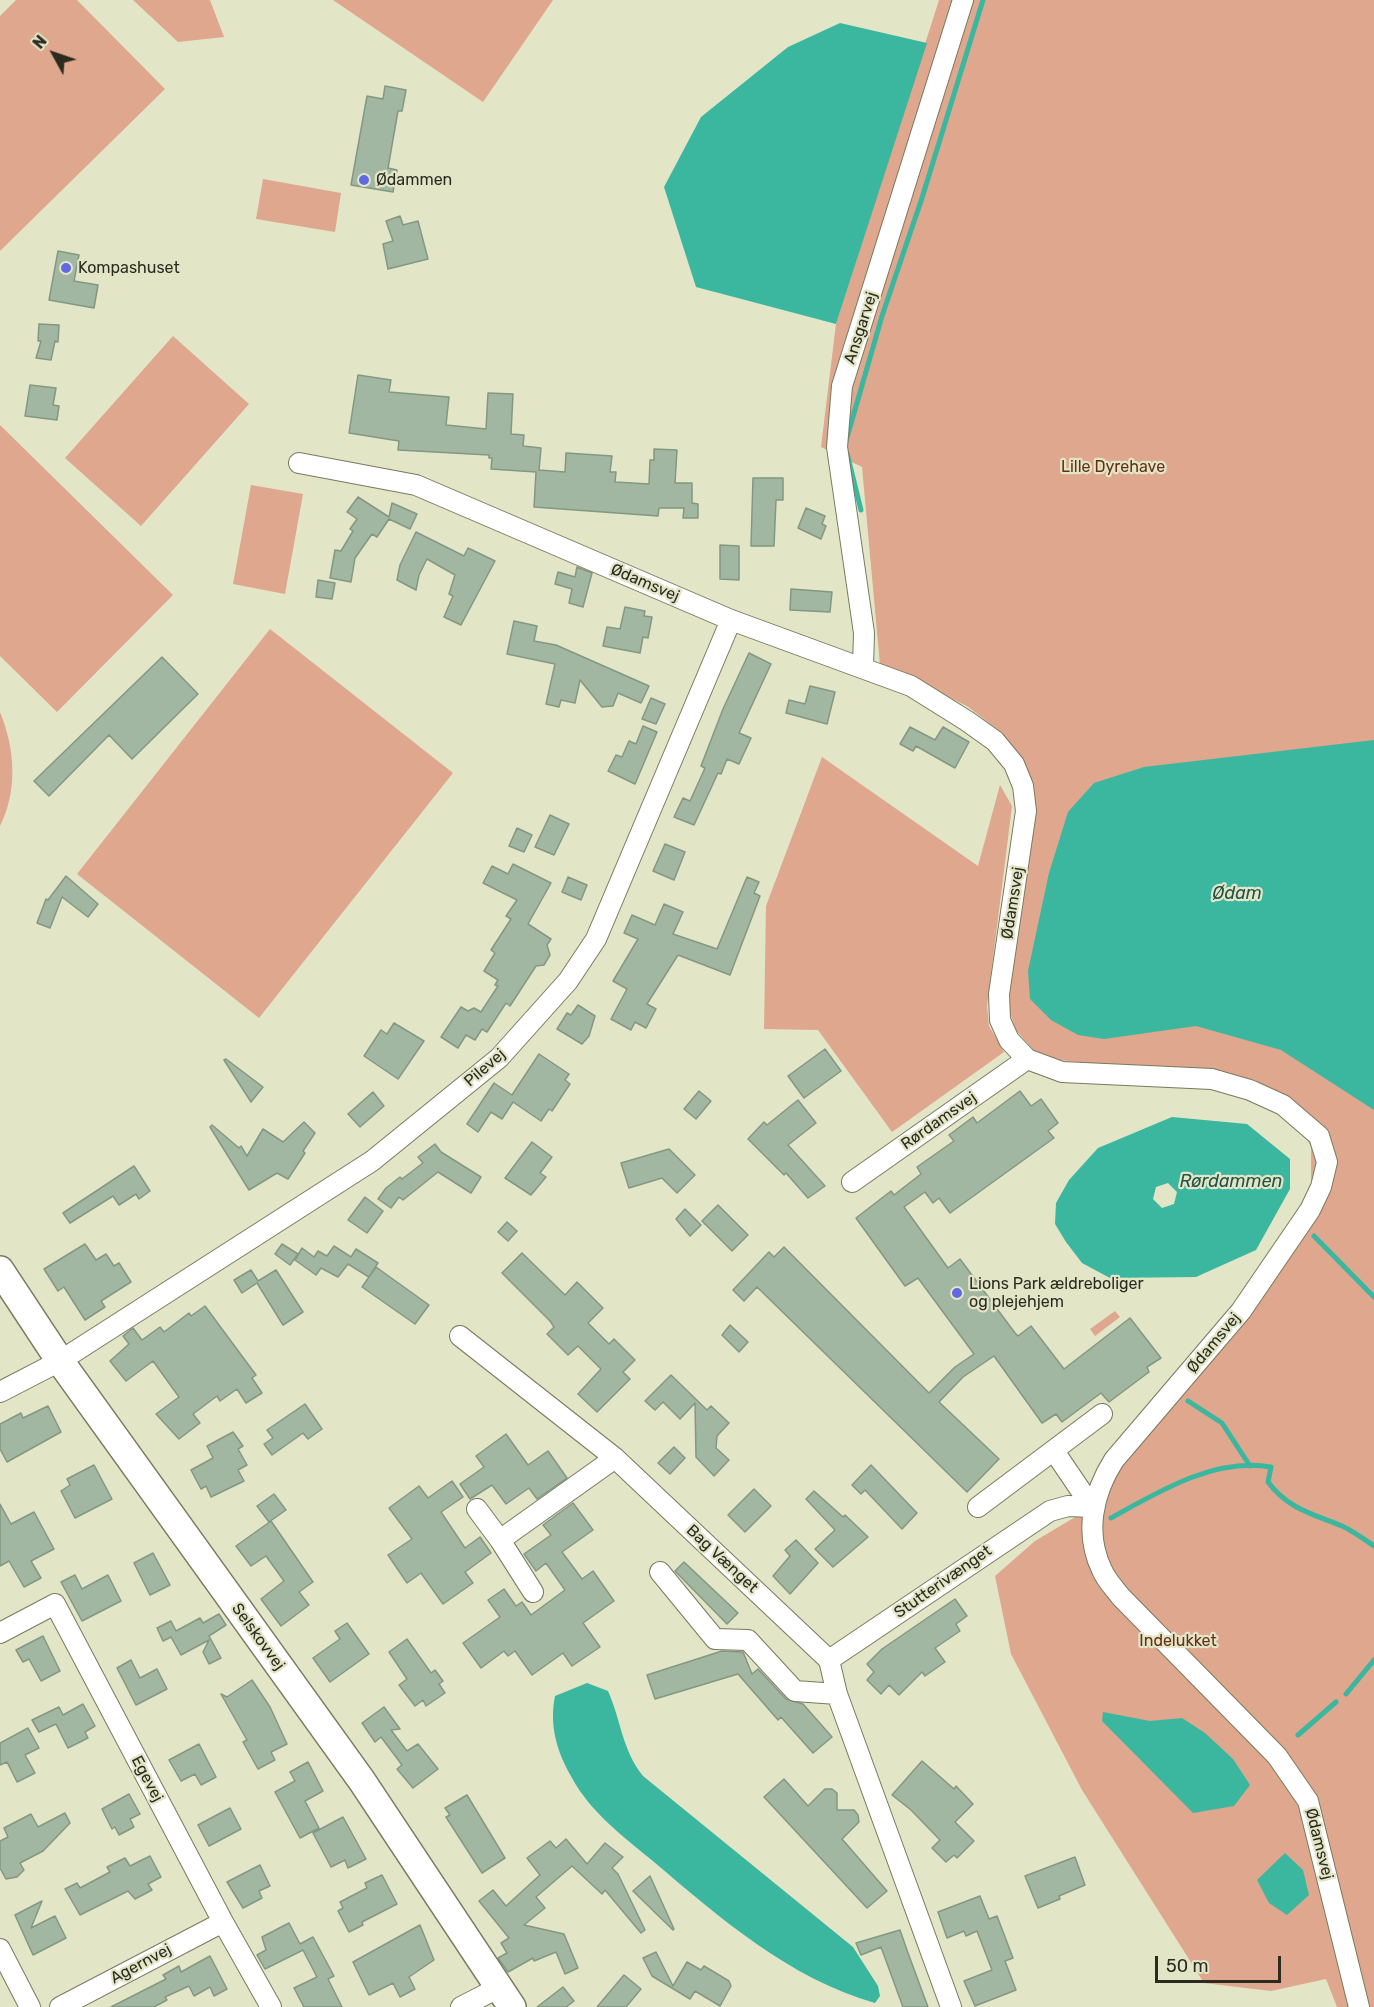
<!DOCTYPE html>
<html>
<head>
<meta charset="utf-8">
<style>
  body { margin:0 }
  #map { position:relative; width:1374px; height:2007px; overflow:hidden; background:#e3e5c7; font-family:Rubik,sans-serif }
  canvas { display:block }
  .north { position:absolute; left:24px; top:24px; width:60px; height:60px; -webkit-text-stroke:4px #e3e5c7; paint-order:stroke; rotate:310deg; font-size:16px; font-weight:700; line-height:24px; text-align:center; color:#2b2b20 }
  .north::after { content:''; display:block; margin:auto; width:21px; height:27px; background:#2b2b20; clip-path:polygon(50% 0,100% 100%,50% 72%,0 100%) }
  .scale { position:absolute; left:1155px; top:1956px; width:126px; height:27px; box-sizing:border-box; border:3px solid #2b2b20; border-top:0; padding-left:8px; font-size:18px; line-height:21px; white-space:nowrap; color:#2b2b20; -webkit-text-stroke:4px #e3e5c7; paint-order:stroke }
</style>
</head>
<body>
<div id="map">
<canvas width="1374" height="2007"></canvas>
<div class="north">N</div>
<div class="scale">50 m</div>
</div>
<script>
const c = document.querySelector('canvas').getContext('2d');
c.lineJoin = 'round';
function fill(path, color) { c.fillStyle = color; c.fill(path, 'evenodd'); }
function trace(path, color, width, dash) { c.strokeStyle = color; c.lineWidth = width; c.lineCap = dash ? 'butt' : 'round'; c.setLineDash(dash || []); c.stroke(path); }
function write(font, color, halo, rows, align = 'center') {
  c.font = font + ' Rubik,sans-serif'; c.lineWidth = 4.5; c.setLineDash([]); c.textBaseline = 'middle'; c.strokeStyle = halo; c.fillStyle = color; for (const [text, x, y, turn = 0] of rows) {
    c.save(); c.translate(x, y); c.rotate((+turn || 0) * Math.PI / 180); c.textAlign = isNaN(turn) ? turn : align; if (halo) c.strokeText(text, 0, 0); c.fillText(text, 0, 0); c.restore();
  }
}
const green = new Path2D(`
  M16 0H77L165 89 0 251V16Z
  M133 0H210L224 37 178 42Z
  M333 0H553L483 102Z
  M939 0H1374V2007H1337L1326 1979 1271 1991 1204 1983 1082 1790 1011 1654 995 1576 1035 1541 1092 1507 1100 1481 1252 1299 1311 1187V1147L1300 1125 1281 1097 1255 1080 1059 1060 1033 1050 1016 1030 1009 1010 1010 973 1036 813 1024 767 1002 733 967 706 880 665 862 467 821 447 836 324Z
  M263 179 341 193 335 232 256 219Z
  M173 336 249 404 141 526 65 458Z
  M0 425 173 595 57 712 0 656Z
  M251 485 303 494 285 594 233 584Z
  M270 629 453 773 259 1018 77 874Z
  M0 712C15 749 18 790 0 826Z
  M822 757 978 866 1000 785 1012 806 987 1006 989 1026 1004 1052 892 1132 818 1030 764 1029 766 906Z
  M1115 1311 1120 1317 1095 1336 1090 1329Z`);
const water = new Path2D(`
  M840 23 927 43 836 324 696 287 664 187 701 117 788 47Z
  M1374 740V1110L1281 1050 1196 1026 1104 1039 1078 1035 1051 1020 1030 999 1028 971 1049 873 1068 812 1094 783 1144 767Z
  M1172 1117 1247 1124 1290 1159V1189L1256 1250 1196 1277 1110 1278 1082 1263 1066 1242 1055 1224 1056 1203 1069 1180 1098 1148ZM1168 1183 1177 1192 1174 1204 1162 1208 1153 1199 1156 1187Z
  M587 1683 608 1691C621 1720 622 1750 643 1776L853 1947 878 1986 880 1996 875 2003C790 1979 720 1918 654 1862 624 1837 591 1813 572 1778 557 1752 549 1726 555 1696Z
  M1103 1712 1150 1721 1182 1718 1205 1733 1233 1759 1250 1785 1234 1806 1193 1813 1102 1721Z
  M1285 1853 1303 1870 1309 1895 1287 1915 1269 1903 1257 1880Z`);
const stream = new Path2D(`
  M846 441 882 316 922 198 983 0
  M847 453 861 510
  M1314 1236 1374 1297
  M1188 1401 1222 1423 1250 1466
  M1111 1518C1158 1492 1215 1457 1271 1467L1268 1482C1288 1509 1313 1514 1342 1526 1353 1531 1364 1539 1374 1546
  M1346 1694 1374 1660
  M1298 1735 1336 1702`);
const building = new Path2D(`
  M385 86 406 90 402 111H398L388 168 397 170 393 192 351 185 367 96 383 99Z
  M400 216 403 225 418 221 428 259 388 269 383 244 393 241 386 221Z
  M58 251 79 255 74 281 98 285 94 308 49 300Z
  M39 324 59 325 58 342 55 341 51 360 36 358 41 341H38Z
  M358 375 391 380 389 392 449 397 446 425 486 429 488 393 513 394 511 434 524 435 523 446 541 448 539 470 565 472 566 453 612 456 610 472H616L615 482 649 484 650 460H654V449L677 450 675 483H692V503L698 504V518H683L684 508H659L658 516 534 507 536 472 491 469 492 458H489V455L398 450 399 441 349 433Z
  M30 385 56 388 53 405 59 406 57 420 25 416Z
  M753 478H783V500H776L774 546H751Z
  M358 497 389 517 392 503 417 514 410 529 389 519 377 537 372 534 355 558 351 582 330 578 335 550 341 551 353 531 350 529 357 519 347 512Z
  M806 508 825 516 822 524 826 526 821 539 798 528Z
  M416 532 464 556 468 548 495 561 461 625 444 617 453 596 449 594 455 575 427 559 419 575 416 590 397 580 400 565Z
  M720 545 739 546V580L720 579Z
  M577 567 592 573 583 607 569 603 572 589 555 584 558 572 575 577Z
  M318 580 335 583 332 599 316 597Z
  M791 589 832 592 830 612 790 610Z
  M625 607 645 611 644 616 652 617 648 638 643 637 640 653 603 646 607 627 620 629Z
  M514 621 537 626 534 641 556 645 649 686 641 703 618 693 613 706 602 707 580 680 575 703 561 700 559 707 546 704 555 664 507 654Z
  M749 653 771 664 739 733 751 738 739 764 727 759 721 774 718 773 694 825 674 817 683 798 690 801 705 768 701 766 723 709Z
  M162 657 198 694 132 759 109 735 49 796 34 781Z
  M810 686 835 692 827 724 786 713 789 700 805 704Z
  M651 698 665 704 656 724 642 719Z
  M643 726 657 732 635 784 608 771 616 755 622 757 629 741 636 744Z
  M910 727 935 740 943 727 969 742 955 768 916 746 913 751 900 744Z
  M550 815 569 824 554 855 535 847Z
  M517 828 532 835 524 852 509 846Z
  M665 844 685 852 674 880 653 871Z
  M513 864 551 883 528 924 551 939 547 945 550 955 544 965 536 966 510 1006 506 1003 487 1032 482 1029 475 1040 466 1035 458 1048 441 1037 461 1007 468 1011 474 1008 481 1012 498 986 495 985 498 980 484 971 495 953 491 950 511 919 506 916 517 900 483 883 492 866 508 874Z
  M66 876 98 904 88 917 62 897 50 928 37 923 46 899 48 900Z
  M568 877 587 885 581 900 562 892Z
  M747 877 759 882 754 893 760 896 730 975 678 955 647 1004 656 1009 646 1028 635 1022 631 1030 611 1019 627 989 613 981 638 939 624 933 632 915 655 925 664 904 683 912 673 934 717 949Z
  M578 1005 595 1016 589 1036 582 1044 557 1029 567 1013 571 1015Z
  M394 1023 424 1041 398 1079 364 1056 381 1030 387 1034Z
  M825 1049 841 1071 804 1098 788 1076Z
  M539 1054 569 1074 565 1080 570 1084 552 1111 549 1109 541 1121 513 1102 502 1119 491 1112 478 1132 467 1124 494 1083 512 1095Z
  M226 1059 263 1087 251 1102 224 1060Z
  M699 1091 711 1101 696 1119 684 1109Z
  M1020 1091 1031 1106 1041 1099 1058 1123 1048 1131 1054 1138 950 1213 939 1198 933 1203 925 1192 904 1207 948 1268 960 1259 1015 1333 1018 1336 1031 1326 1064 1369 1130 1318 1161 1358 1147 1367 1149 1372 1109 1402 1101 1393 1062 1422 1056 1414 1042 1423 994 1356 963 1377 939 1402 999 1459 967 1492 757 1287 744 1301 733 1290 769 1252 774 1257 784 1247 929 1393 955 1367 974 1354 918 1278 905 1286 856 1218 891 1191 894 1195 921 1174 917 1167 954 1141 949 1135 973 1117 977 1123Z
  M373 1092 384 1106 360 1127 348 1114Z
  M798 1100 816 1123 788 1145 825 1186 808 1198 786 1173 784 1175 748 1139 764 1122 767 1125Z
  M304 1122 315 1133 303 1151 305 1153 288 1179 277 1173 249 1190 210 1127 212 1125 239 1148 241 1146 247 1156 263 1129 283 1142Z
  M532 1142 552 1157 540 1173 546 1177 531 1195 505 1178Z
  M435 1144 441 1152 481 1177 471 1193 438 1172 403 1200 399 1197 391 1208 378 1199 386 1188 400 1177 402 1179 423 1163 418 1157Z
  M669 1149 695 1175 677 1193 662 1178 629 1188 621 1163Z
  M134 1166 150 1191 139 1199 136 1194 119 1205 113 1196 70 1223 63 1213Z
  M365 1197 383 1211 367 1233 348 1220Z
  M718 1205 748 1235 732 1251 702 1221Z
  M685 1209 701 1225 690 1236 676 1219Z
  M507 1222 517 1231 508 1241 498 1232Z
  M85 1244 96 1260 106 1254 114 1266 119 1263 131 1282 101 1301 105 1307 85 1320 64 1287 58 1291 44 1269Z
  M282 1244 298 1254 290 1265 275 1254Z
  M334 1246 351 1257 356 1249 378 1263 369 1277 348 1264 338 1277 321 1268 316 1275 295 1260 302 1248 314 1257 318 1251 327 1256Z
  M522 1253 565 1295 577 1282 603 1308 588 1323 609 1344 614 1339 635 1360 623 1372 630 1379 597 1412 578 1394 601 1369 578 1346 568 1355 547 1334 554 1327 550 1321 502 1273Z
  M376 1267 429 1305 415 1324 362 1287Z
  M251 1270 258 1281 276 1270 303 1312 283 1325 257 1283 242 1293 234 1280Z
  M205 1306 256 1375 252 1378 262 1393 246 1403 237 1389 220 1401 217 1396 193 1414 200 1423 179 1439 156 1414 179 1397 153 1361 126 1381 110 1361 129 1344 123 1336 133 1328 142 1340 160 1327 164 1332 189 1313 191 1316Z
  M730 1325 748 1342 739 1352 722 1335Z
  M671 1375 707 1410 711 1406 729 1423 717 1436 716 1448 729 1460 714 1476 696 1457 695 1403 680 1419 663 1402 655 1410 645 1401Z
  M305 1404 322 1429 308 1439 303 1433 272 1455 264 1444 273 1438 267 1430Z
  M48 1406 61 1432 7 1462 0 1449V1424L21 1413 23 1418Z
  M233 1432 243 1446 238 1449 247 1465 238 1470 244 1481 211 1497 206 1486 201 1489 191 1470 213 1458 207 1446Z
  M506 1434 528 1465 548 1451 567 1478 537 1499 529 1488 506 1504 492 1485 470 1499 460 1484 484 1467 476 1456Z
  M674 1447 685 1458 670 1474 658 1463Z
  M94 1465 112 1499 75 1518 61 1491 70 1485 67 1479Z
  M871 1465 917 1513 902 1529 865 1490 861 1494 852 1485Z
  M452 1481 463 1497 441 1512 465 1548 480 1537 491 1553 465 1572 473 1583 443 1604 421 1573 407 1583 388 1555 412 1539 389 1508 419 1486 428 1498Z
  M754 1489 771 1506 745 1532 728 1515Z
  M814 1491 843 1517 845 1515 868 1537 833 1567 815 1549 835 1530 806 1499Z
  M274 1494 286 1510 269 1522 257 1506Z
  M573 1503 593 1530 562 1552 582 1579 593 1571 614 1601 583 1623 600 1647 572 1666 563 1653 532 1675 515 1651 508 1656 504 1651 481 1668 463 1643 500 1617 488 1600 504 1589 516 1606 522 1602 531 1615 565 1590 546 1563 536 1571 524 1554 551 1535 543 1525Z
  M0 1504 11 1524 34 1512 54 1549 31 1561 41 1578 24 1587 9 1561 0 1566Z
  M271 1521 313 1582 299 1592 309 1605 281 1626 261 1599 284 1581 266 1556 251 1566 236 1546Z
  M796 1540 818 1563 790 1594 773 1576 790 1556 785 1550Z
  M153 1553 170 1585 150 1595 134 1563Z
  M684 1562 738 1613 727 1624 675 1571Z
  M75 1575 82 1589 108 1575 121 1601 82 1621 61 1582Z
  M955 1599 967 1616 956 1624 960 1631 935 1648 945 1662 925 1676 922 1672 899 1695 889 1685 881 1694 867 1680 874 1672 867 1664 882 1649Z
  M219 1614 226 1625 209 1636 221 1658 209 1664 203 1652 209 1640 181 1655 171 1637 163 1641 157 1628 171 1621 176 1631 200 1618 203 1623Z
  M347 1623 369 1654 330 1682 313 1658 340 1639 335 1631Z
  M43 1636 60 1671 41 1681 29 1659 23 1662 16 1650Z
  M407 1639 431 1673 435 1670 443 1681 439 1684 445 1693 426 1706 423 1700 415 1706 399 1685 407 1679 389 1652Z
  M722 1651 743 1652 752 1674 758 1669 786 1699 803 1704 832 1737 813 1753 781 1717 778 1720 738 1674 655 1699 647 1675Z
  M131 1660 140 1678 157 1669 167 1689 136 1705 117 1668Z
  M252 1680 270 1707 287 1744 271 1752 275 1760 258 1769 243 1742 247 1740 221 1694 227 1697Z
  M83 1704 95 1726 85 1732 88 1738 68 1748 56 1724 39 1732 32 1720 59 1707 63 1715Z
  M384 1707 400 1729 391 1730 407 1751 418 1744 438 1769 413 1788 397 1769 402 1765 381 1737 375 1742 362 1723Z
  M28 1728 39 1748 25 1755 35 1773 17 1782 7 1762 0 1765V1743Z
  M199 1744 216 1777 201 1785 195 1774 181 1781 169 1760Z
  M922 1761 954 1789 956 1786 973 1804 955 1822 974 1841 957 1858 954 1855 946 1862 932 1848 940 1840 911 1810 892 1795Z
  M308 1762 323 1791 305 1801 319 1828 300 1838 275 1792 295 1781 290 1772Z
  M784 1779 808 1806 825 1789H832L837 1793V1810H854L858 1815 859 1822 842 1839 887 1891 867 1908 764 1797Z
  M129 1794 140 1814 130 1819 134 1827 119 1835 115 1827 112 1829 102 1809Z
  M467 1795 505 1858 482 1873 446 1817 450 1815 445 1808Z
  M230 1808 241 1829 209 1846 198 1825Z
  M65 1813 70 1823 43 1851 20 1863 24 1870 17 1877 6 1879 0 1868V1841L8 1837 4 1828 31 1814 38 1827Z
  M343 1817 366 1859 348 1868 345 1860 331 1867 313 1833Z
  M566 1839 587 1864 605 1843 623 1857 612 1868 618 1874 645 1930 641 1933 605 1890 602 1894 572 1866 536 1897 545 1908 524 1925 564 1934 578 1968 565 1974 556 1952 534 1961 533 1958 508 1972 498 1958 507 1953 501 1943 509 1938 479 1901 493 1890 506 1906 540 1875 527 1858 550 1841 556 1848Z
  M150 1856 161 1877 148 1884 152 1890 135 1899 128 1891 80 1915 65 1889 77 1883 80 1888 110 1872 107 1867 125 1858 130 1866Z
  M1075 1857 1085 1885 1059 1896 1060 1899 1038 1908 1025 1876Z
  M260 1865 270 1886 259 1891 262 1898 243 1908 227 1882Z
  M382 1875 397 1904 362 1922 363 1925 349 1932 338 1911 343 1908 340 1902 367 1888 365 1883Z
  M650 1876 674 1929 673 1930 633 1891Z
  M980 1896 989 1919 997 1916 1013 1958 1005 1961 1016 1990 975 2006 964 1981 992 1970 977 1931 966 1936 964 1931 947 1938 938 1912Z
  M42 1901 31 1928 55 1916 66 1938 33 1955 15 1915Z
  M289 1923 300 1944 313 1937 334 1976 328 1979 342 2007H304L294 1988 317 1977 303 1950 265 1969 257 1955 266 1950 262 1937Z
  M420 1925 434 1960 409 1977 415 1989 400 1997 393 1983 369 1995 353 1962Z
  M900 1930 908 1953 928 2007H903L881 1947 861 1955 856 1943Z
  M656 1952 673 1986 687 1962 701 1970 704 1966 729 1981 731 1986 720 2006 695 1991 690 1999 652 1976 643 1958Z
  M210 1956 227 1989 214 1996 210 1987 194 1996 189 1986 165 1997 167 2000 154 2007H111L166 1979 163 1975 179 1966 181 1972Z
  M624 1975 641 1989 626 2007H597Z
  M563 1987 574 2001 566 2007H537Z`);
const street = new Path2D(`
  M299 463 416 485 731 620 911 686 967 721 995 741 1014 764 1023 786 1026 811 999 994 1000 1020 1009 1040 1027 1059 1062 1072 1212 1079 1250 1090 1283 1105 1319 1136 1327 1162 1321 1187 1310 1210 1241 1311 1114 1460C1093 1493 1084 1533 1102 1570 1106 1580 1115 1589 1121 1597L1277 1756 1308 1801 1359 2007
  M863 667 864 633 837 447 842 386 963 0
  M852 1182 1027 1059
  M460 1336 615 1458 829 1660
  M0 1392 60 1361 372 1161 499 1058 568 981 596 939 731 620
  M1054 1451 1092 1507
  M978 1507 1102 1414
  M477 1509 500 1540
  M660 1572 715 1639 748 1640 795 1691 837 1694
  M533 1592 500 1540 615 1458
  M0 1633 55 1604 223 1922 271 2007
  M0 1949 30 2007
  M60 2007 223 1922
  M461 2007 498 1988
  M951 2007 837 1694 829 1660 1050 1511 1068 1506 1092 1507`);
const secondary = new Path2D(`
  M0 1270 60 1361 362 1781 512 2007`);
const markers = [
  [364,180,6,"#5f6ae2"],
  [66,268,6,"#5f6ae2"],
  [957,1293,6,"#5f6ae2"]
];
const poiNames = [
  ["Ødammen",376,180],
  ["Kompashuset",78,268],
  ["Lions Park ældreboliger",969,1284],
  ["og plejehjem",969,1302]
];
const streetNames = [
  ["Ansgarvej",861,328,-72],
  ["Ødamsvej",645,583,23],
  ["Ødamsvej",1013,903,-81],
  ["Pilevej",485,1068,-41],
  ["Rørdamsvej",939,1121,-35],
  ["Ødamsvej",1214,1343,-50],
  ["Bag Vænget",722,1559,43],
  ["Stutterivænget",943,1582,-35],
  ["Selskovvej",258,1637,54],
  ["Egevej",147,1779,62],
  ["Ødamsvej",1319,1844,76],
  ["Agernvej",141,1964,-28]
];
const parkNames = [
  ["Lille Dyrehave",1113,467],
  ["Indelukket",1178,1641]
];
const waterNames = [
  ["Ødam",1237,894],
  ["Rørdammen",1231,1182]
];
fill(green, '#dea78e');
fill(water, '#3ab79e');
trace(stream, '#3ab79e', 5);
fill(building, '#a2b7a1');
trace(building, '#839882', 1.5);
trace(street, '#787a5f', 22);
trace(secondary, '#787a5f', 30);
trace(street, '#fff', 20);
trace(secondary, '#fff', 27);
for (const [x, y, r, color] of markers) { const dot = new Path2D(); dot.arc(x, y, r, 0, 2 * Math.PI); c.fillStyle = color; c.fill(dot); trace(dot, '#e3e5c7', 2); }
write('16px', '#2b2b20', '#e3e5c7', poiNames, 'left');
write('16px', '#2b2b20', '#e3e5c7', streetNames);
write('16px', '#652f15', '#e3e5c7', parkNames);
write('italic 18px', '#215448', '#e3e5c7', waterNames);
</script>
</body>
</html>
